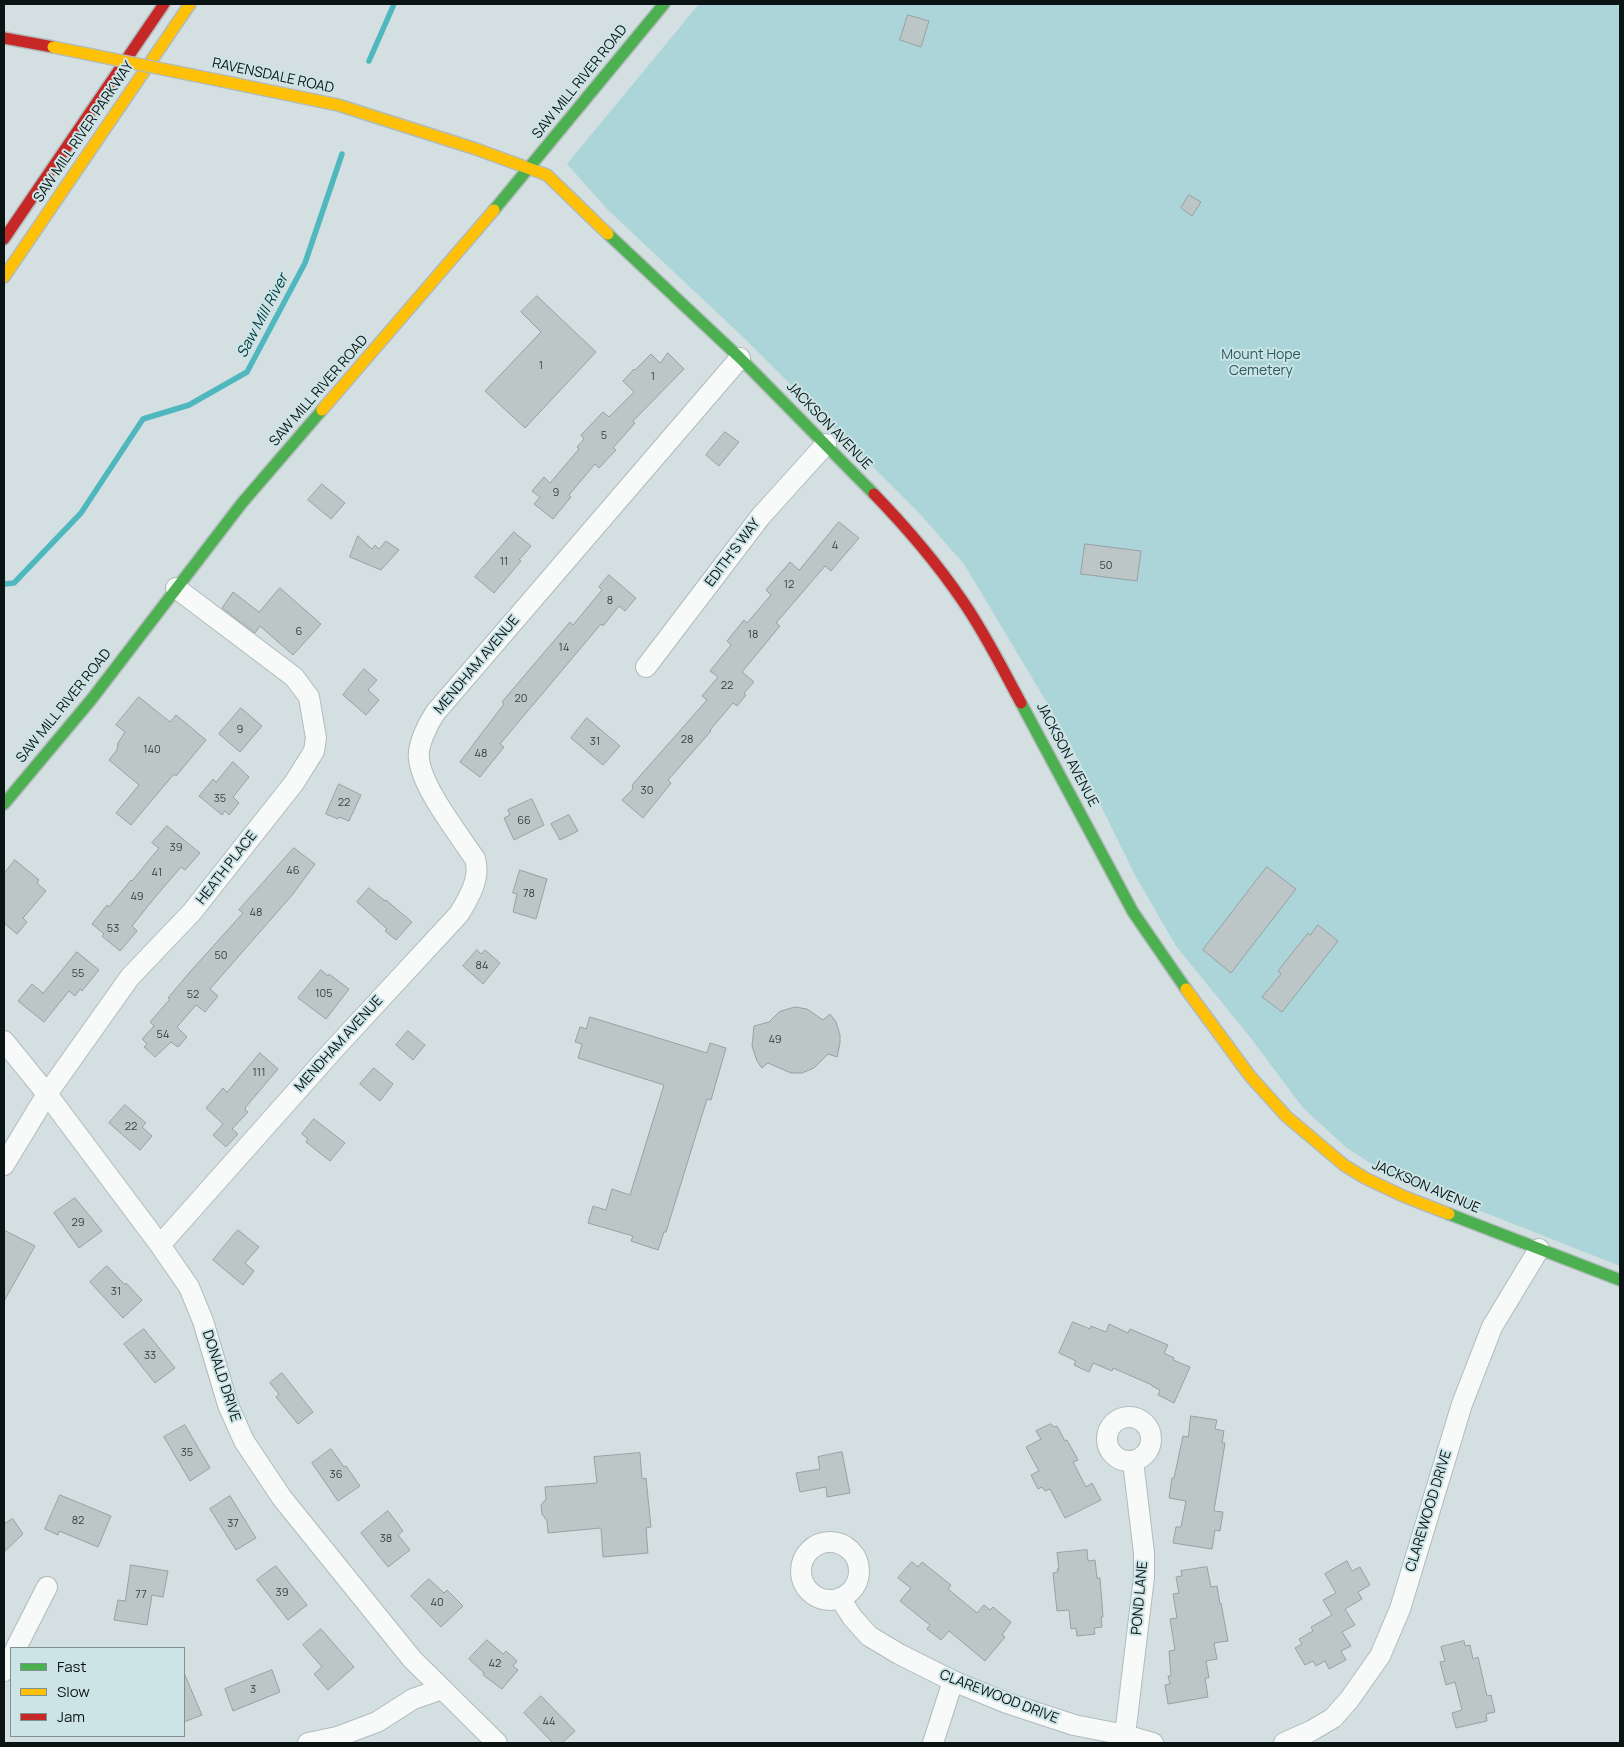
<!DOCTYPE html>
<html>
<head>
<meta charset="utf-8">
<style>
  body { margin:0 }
  #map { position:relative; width:1624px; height:1747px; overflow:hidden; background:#d3dfe0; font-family:Manrope,sans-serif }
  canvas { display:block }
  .frame { position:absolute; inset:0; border:5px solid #0b1414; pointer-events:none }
  .legend { position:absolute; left:10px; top:1647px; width:175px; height:90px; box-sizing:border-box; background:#cde4e6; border:1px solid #7f9192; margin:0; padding:6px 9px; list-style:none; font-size:15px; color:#0b1414 }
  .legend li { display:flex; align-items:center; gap:10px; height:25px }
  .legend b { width:25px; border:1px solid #7f9192 }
</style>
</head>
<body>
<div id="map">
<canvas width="1624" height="1747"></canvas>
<div class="frame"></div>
<ul class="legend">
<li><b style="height:6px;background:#4caf50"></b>Fast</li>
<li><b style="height:6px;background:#ffc107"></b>Slow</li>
<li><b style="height:6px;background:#c62828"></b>Jam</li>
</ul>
</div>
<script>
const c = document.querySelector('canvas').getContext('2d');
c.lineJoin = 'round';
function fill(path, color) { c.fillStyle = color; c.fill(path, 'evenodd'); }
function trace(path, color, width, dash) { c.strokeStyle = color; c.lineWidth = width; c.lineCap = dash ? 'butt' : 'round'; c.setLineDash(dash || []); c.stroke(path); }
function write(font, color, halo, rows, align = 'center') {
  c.font = font + ' Manrope,sans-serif'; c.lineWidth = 4; c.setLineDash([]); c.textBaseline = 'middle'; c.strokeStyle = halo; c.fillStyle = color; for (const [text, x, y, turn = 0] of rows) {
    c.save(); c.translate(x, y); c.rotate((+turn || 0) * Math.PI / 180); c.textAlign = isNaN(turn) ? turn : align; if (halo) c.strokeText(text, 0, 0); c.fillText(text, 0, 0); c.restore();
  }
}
const green = new Path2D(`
  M699 4H1620V1266L1468 1206 1375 1166 1347 1148 1303 1108 1250 1037 1176 946 1135 875 1065 733 964 564 920 514 744 338 607 209 567 164Z`);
const stream = new Path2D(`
  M369 61 394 4
  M4 584 14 583 81 513 143 419 189 405 247 372 305 263 342 154`);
const building = new Path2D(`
  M908 15 929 21 921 47 900 40Z
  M1189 195 1201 202 1192 216 1181 208Z
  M537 296 596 352 525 428 485 391 541 332 521 312Z
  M668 353 684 369 633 421 635 423 613 448 616 450 599 468 595 464 569 495 571 497 553 519 534 504 540 497 532 491 544 477 550 483 579 449 577 447 584 439 581 435 603 412 609 417 634 392 623 381 634 369 635 370 651 354 660 363Z
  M725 432 739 442 719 466 706 455Z
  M322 484 345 503 331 519 308 500Z
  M839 522 859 538 831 571 825 566 776 623 780 626 742 672 754 682 744 693 746 695 737 706 733 703 710 730 711 731 668 780 671 783 643 818 622 800 632 790 633 787 632 785 707 700 702 696 718 677 710 671 731 645 727 641 744 620 747 623 771 595 766 590 790 562 799 570Z
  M514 532 531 546 519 560 521 561 494 593 475 577Z
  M358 536 372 549 375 545 379 549 386 541 399 550 381 570 350 557Z
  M1085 544 1141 551 1137 581 1081 574Z
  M609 575 636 598 625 611 619 606 603 626 601 624 500 744 504 747 480 777 460 762 504 704 502 702 570 622 573 625 602 590 599 587Z
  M280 588 321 624 293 655 260 626 255 633 222 608 233 592 259 612Z
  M364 669 377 680 368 690 379 700 366 715 343 695Z
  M139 697 170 722 176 715 206 740 176 776 174 774 131 825 116 813 139 785 109 760 117 750 118 743 125 732 116 725Z
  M241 708 262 726 240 752 219 734Z
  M587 718 620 746 603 765 571 738Z
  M233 762 249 777 233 797 239 803 229 815 225 811 222 815 199 796 213 779 216 782Z
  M339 784 361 795 349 821 339 817 338 819 326 814Z
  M532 799 544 825 514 840 504 818 510 815 508 810Z
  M569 815 578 831 560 840 551 824Z
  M167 826 200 853 185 870 181 867 156 896 132 926 137 931 120 951 102 936 104 934 92 924 107 905 109 907 131 880 132 881 159 848 152 843Z
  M294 848 315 864 293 894 210 989 218 996 205 1012 196 1005 177 1027 187 1037 178 1047 171 1042 155 1057 144 1047 147 1044 142 1039 154 1026 150 1022 170 999 168 998 189 973 243 913 239 910Z
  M15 860 39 880 37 883 46 891 23 918 27 922 17 934 4 923V874Z
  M1267 867 1296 889 1231 973 1203 950Z
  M520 870 547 879 536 919 513 912 517 894 513 893Z
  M369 888 385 901 386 900 412 922 396 940 385 931 387 929 357 902Z
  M1318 925 1338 941 1282 1012 1262 997 1281 974 1278 971 1308 933 1310 935Z
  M477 950 481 954 485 950 500 963 483 984 463 966Z
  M77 952 99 970 82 991 80 989 75 996 69 991 44 1022 18 1001 32 984 43 993Z
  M321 970 328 976 329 974 349 989 326 1019 298 998Z
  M795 1007 807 1009 823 1020 830 1014 836 1022 840 1035V1043L837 1057 828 1054 814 1068 802 1073H791L768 1063 762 1068 757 1061 752 1046 754 1026 769 1022 779 1012Z
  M590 1017 707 1053 710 1043 726 1048 711 1100 707 1099 666 1232H664L658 1250 631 1241 633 1236 588 1223 593 1206 606 1210 612 1189 630 1195 664 1085 578 1058 582 1044 575 1042 580 1027 586 1029Z
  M408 1031 425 1045 413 1060 396 1045Z
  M260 1053 278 1069 245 1108 246 1109 245 1110 248 1112 232 1129 238 1134 226 1147 213 1135 223 1124 206 1108 223 1088 227 1092Z
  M374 1068 393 1084 380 1101 360 1084Z
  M125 1105 146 1123 142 1127 152 1136 140 1150 109 1123Z
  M314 1119 345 1143 330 1161 306 1142 308 1139 302 1134Z
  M75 1198 102 1231 79 1248 54 1213Z
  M4 1230 35 1246 4 1301Z
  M238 1230 259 1247 245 1263 254 1271 243 1285 213 1260Z
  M107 1266 125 1285 126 1283 142 1300 123 1318 90 1282Z
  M1073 1322 1090 1329 1091 1326 1106 1332 1109 1324 1128 1333 1130 1329 1168 1345 1164 1353 1174 1358 1173 1360 1190 1367 1174 1403 1158 1395 1160 1390 1152 1386V1385L1113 1368 1112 1371 1093 1363 1089 1372 1074 1365 1076 1361 1059 1353Z
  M144 1329 175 1368 155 1383 124 1344Z
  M282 1373 313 1412 298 1424 276 1397 279 1394 270 1383Z
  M1191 1416 1217 1420 1215 1429 1224 1431 1222 1443H1225L1214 1511 1223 1512 1220 1531 1215 1530 1212 1549 1173 1543 1176 1527H1181L1186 1501 1169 1498 1172 1478H1174L1183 1436 1188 1437Z
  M1051 1424 1054 1427 1057 1426 1065 1441 1067 1440 1078 1460 1073 1462 1086 1487 1092 1483 1101 1500 1065 1518 1050 1489 1045 1491 1042 1487 1038 1489 1031 1475 1039 1471 1026 1447 1041 1439 1036 1431Z
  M185 1425 210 1468 190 1481 164 1437Z
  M331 1449 344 1467 346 1466 360 1486 338 1501 312 1463Z
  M842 1452 850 1493 827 1497 826 1487 800 1492 796 1473 820 1469 818 1457Z
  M640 1453 642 1479 646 1478 651 1527 646 1528 648 1553 603 1557 601 1528 548 1533 547 1521 542 1514 541 1505 546 1499 545 1487 597 1483 594 1457Z
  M60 1495 111 1516 98 1547 59 1531 58 1535 45 1529Z
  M230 1496 256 1538 236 1550 210 1509Z
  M388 1511 403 1531 398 1535 410 1550 388 1567 361 1533Z
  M13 1519 23 1534 4 1552V1524Z
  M1087 1550 1088 1561 1095 1560 1097 1578H1100L1103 1617H1101L1102 1627 1094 1628 1095 1634 1077 1636 1076 1628 1071 1629 1069 1610 1057 1611 1053 1573 1058 1572 1057 1569H1059L1057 1553Z
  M1347 1561 1352 1571 1360 1567 1370 1585 1358 1592 1362 1599 1345 1609 1355 1625 1342 1632 1351 1646 1341 1651 1346 1660 1329 1669 1325 1661 1316 1666 1313 1661 1305 1665 1295 1648 1302 1644 1299 1639 1313 1631 1311 1627 1332 1615 1323 1600 1336 1593 1325 1574Z
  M912 1562 918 1567 922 1562 951 1585 948 1589 977 1613 984 1605 990 1610 993 1607 1011 1622 1002 1635 1005 1637 985 1661 949 1631 941 1640 927 1629 930 1625 900 1601 911 1588 898 1578Z
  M131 1565 168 1571 163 1597 152 1595 147 1625 114 1620 118 1600 125 1601Z
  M276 1566 307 1605 288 1620 257 1580Z
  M1207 1567 1211 1587 1217 1586 1220 1604 1221 1603 1228 1641 1214 1643 1217 1659 1206 1661 1209 1678H1205L1208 1697 1168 1704 1165 1685 1170 1684 1168 1676H1171L1169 1651 1175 1650 1170 1619 1177 1618 1173 1594 1179 1593 1176 1577 1182 1576 1181 1571Z
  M429 1579 444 1593 447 1590 463 1606 441 1627 411 1596Z
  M321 1629 354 1667 328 1690 314 1674 322 1667 303 1645Z
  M487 1640 503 1654 506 1651 517 1661 513 1666 518 1670 502 1689 483 1675 484 1673 469 1659Z
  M1464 1641 1465 1646 1470 1645 1473 1659 1478 1657 1487 1696 1491 1695 1495 1712 1486 1714 1487 1721 1456 1728 1452 1713 1462 1710 1455 1682 1446 1685 1440 1662 1445 1661 1441 1647Z
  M272 1670 280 1692 233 1711 225 1689Z
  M184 1673 202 1715 184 1722Z
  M541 1696 575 1731 562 1743H553L524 1713Z`);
const street = new Path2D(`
  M646 667 761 516 826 444
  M4 1041 47 1094 160 1245 189 1287 203 1321 228 1405 244 1441 282 1498 412 1659 497 1743
  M4 1165 47 1094 130 977 192 912 294 783 314 751 316 738 309 697 294 677 176 588
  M160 1245 336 1047 459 914C469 898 481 877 475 859 458 833 422 788 419 759 417 745 428 724 435 713L740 358
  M1107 1439a22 22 0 1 1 44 0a22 22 0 1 1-44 0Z
  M801 1571a29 29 0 1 1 58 0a29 29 0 1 1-58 0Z
  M840 1598 852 1617 869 1636 899 1654 953 1681 1007 1703 1074 1725 1125 1735 1153 1743
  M16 1648 47 1587
  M4 1671 11 1656
  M308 1743 337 1737 377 1722 413 1699 442 1689
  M933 1743 953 1681
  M1124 1743 1144 1577V1553L1133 1461
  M1284 1743 1311 1731 1333 1718 1349 1700 1380 1656 1400 1609 1462 1404 1492 1327 1539 1249`);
const fast = new Path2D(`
  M494 210 664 4
  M608 234 740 358 874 494
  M1021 703 1133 912 1186 989
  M4 804 91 700 242 503 322 410
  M1449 1214 1620 1280`);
const slow = new Path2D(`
  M222 81 338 105 476 149 547 175 608 234
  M4 277 190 4
  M322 410 494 210
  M1186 989 1250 1076 1286 1116 1344 1165 1365 1178 1403 1196 1449 1214`);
const jam = new Path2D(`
  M4 38 53 47
  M4 239 164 4
  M874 494C906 527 936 562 962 600 985 633 1002 668 1021 703`);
const slowBridge = new Path2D(`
  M53 47 222 81`);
const numberNames = [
  ["1",541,366],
  ["1",653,377],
  ["5",604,436],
  ["9",556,493],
  ["4",835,546],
  ["11",504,562],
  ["50",1106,566],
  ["12",789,585],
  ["8",610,601],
  ["6",299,632],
  ["18",753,635],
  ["14",564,648],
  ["22",727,686],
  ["20",521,699],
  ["9",240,730],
  ["28",687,740],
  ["31",595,742],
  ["140",152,750],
  ["48",481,754],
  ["30",647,791],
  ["35",220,799],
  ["22",344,803],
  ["66",524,821],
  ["39",176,848],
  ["46",293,871],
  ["41",157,873],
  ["78",529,894],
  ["49",137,897],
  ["48",256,913],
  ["53",113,929],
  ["50",221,956],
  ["84",482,966],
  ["55",78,974],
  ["105",324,994],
  ["52",193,995],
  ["54",163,1035],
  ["49",775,1040],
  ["111",259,1073],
  ["22",131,1127],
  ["29",78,1223],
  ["31",116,1292],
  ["33",150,1356],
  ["35",187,1453],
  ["36",336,1475],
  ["82",78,1521],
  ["37",233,1524],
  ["38",386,1539],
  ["39",282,1593],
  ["77",141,1595],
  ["40",437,1603],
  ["42",495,1664],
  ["3",253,1690],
  ["44",549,1722]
];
const streetNames = [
  ["RAVENSDALE ROAD",273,76,12],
  ["SAW MILL RIVER ROAD",580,82,-51],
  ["SAW MILL RIVER PARKWAY",84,132,-56],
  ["SAW MILL RIVER ROAD",319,391,-49],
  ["JACKSON AVENUE",829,426,46],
  ["EDITH'S WAY",733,553,-53],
  ["MENDHAM AVENUE",477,665,-50],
  ["SAW MILL RIVER ROAD",64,706,-51],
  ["JACKSON AVENUE",1067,755,62],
  ["HEATH PLACE",227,868,-52],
  ["MENDHAM AVENUE",339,1044,-48],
  ["JACKSON AVENUE",1426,1187,23],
  ["DONALD DRIVE",221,1376,72],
  ["CLAREWOOD DRIVE",1429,1511,-73],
  ["POND LANE",1140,1598,-85],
  ["CLAREWOOD DRIVE",999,1697,21]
];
const parkNames = [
  ["Mount Hope",1261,355],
  ["Cemetery",1261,371]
];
const waterNames = [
  ["Saw Mill River",263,316,-62]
];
fill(green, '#abd5d8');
trace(stream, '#4fb7be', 5.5);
fill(building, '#bcc6c7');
trace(building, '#98a1a2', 1);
trace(street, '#b1bbbc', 22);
trace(fast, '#b1bbbc', 14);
trace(slow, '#b1bbbc', 14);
trace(jam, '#b1bbbc', 14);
trace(street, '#f8fafa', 20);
trace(fast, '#4caf50', 11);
trace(slow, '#ffc107', 11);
trace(jam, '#c62828', 11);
trace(slowBridge, '#b1bbbc', 14, []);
trace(slowBridge, '#ffc107', 11);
write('11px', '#374041', null, numberNames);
write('14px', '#0b1414', '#cde4e6', streetNames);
write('14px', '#285c60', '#cde4e6', parkNames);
write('italic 15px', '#044044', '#cde4e6', waterNames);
</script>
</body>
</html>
